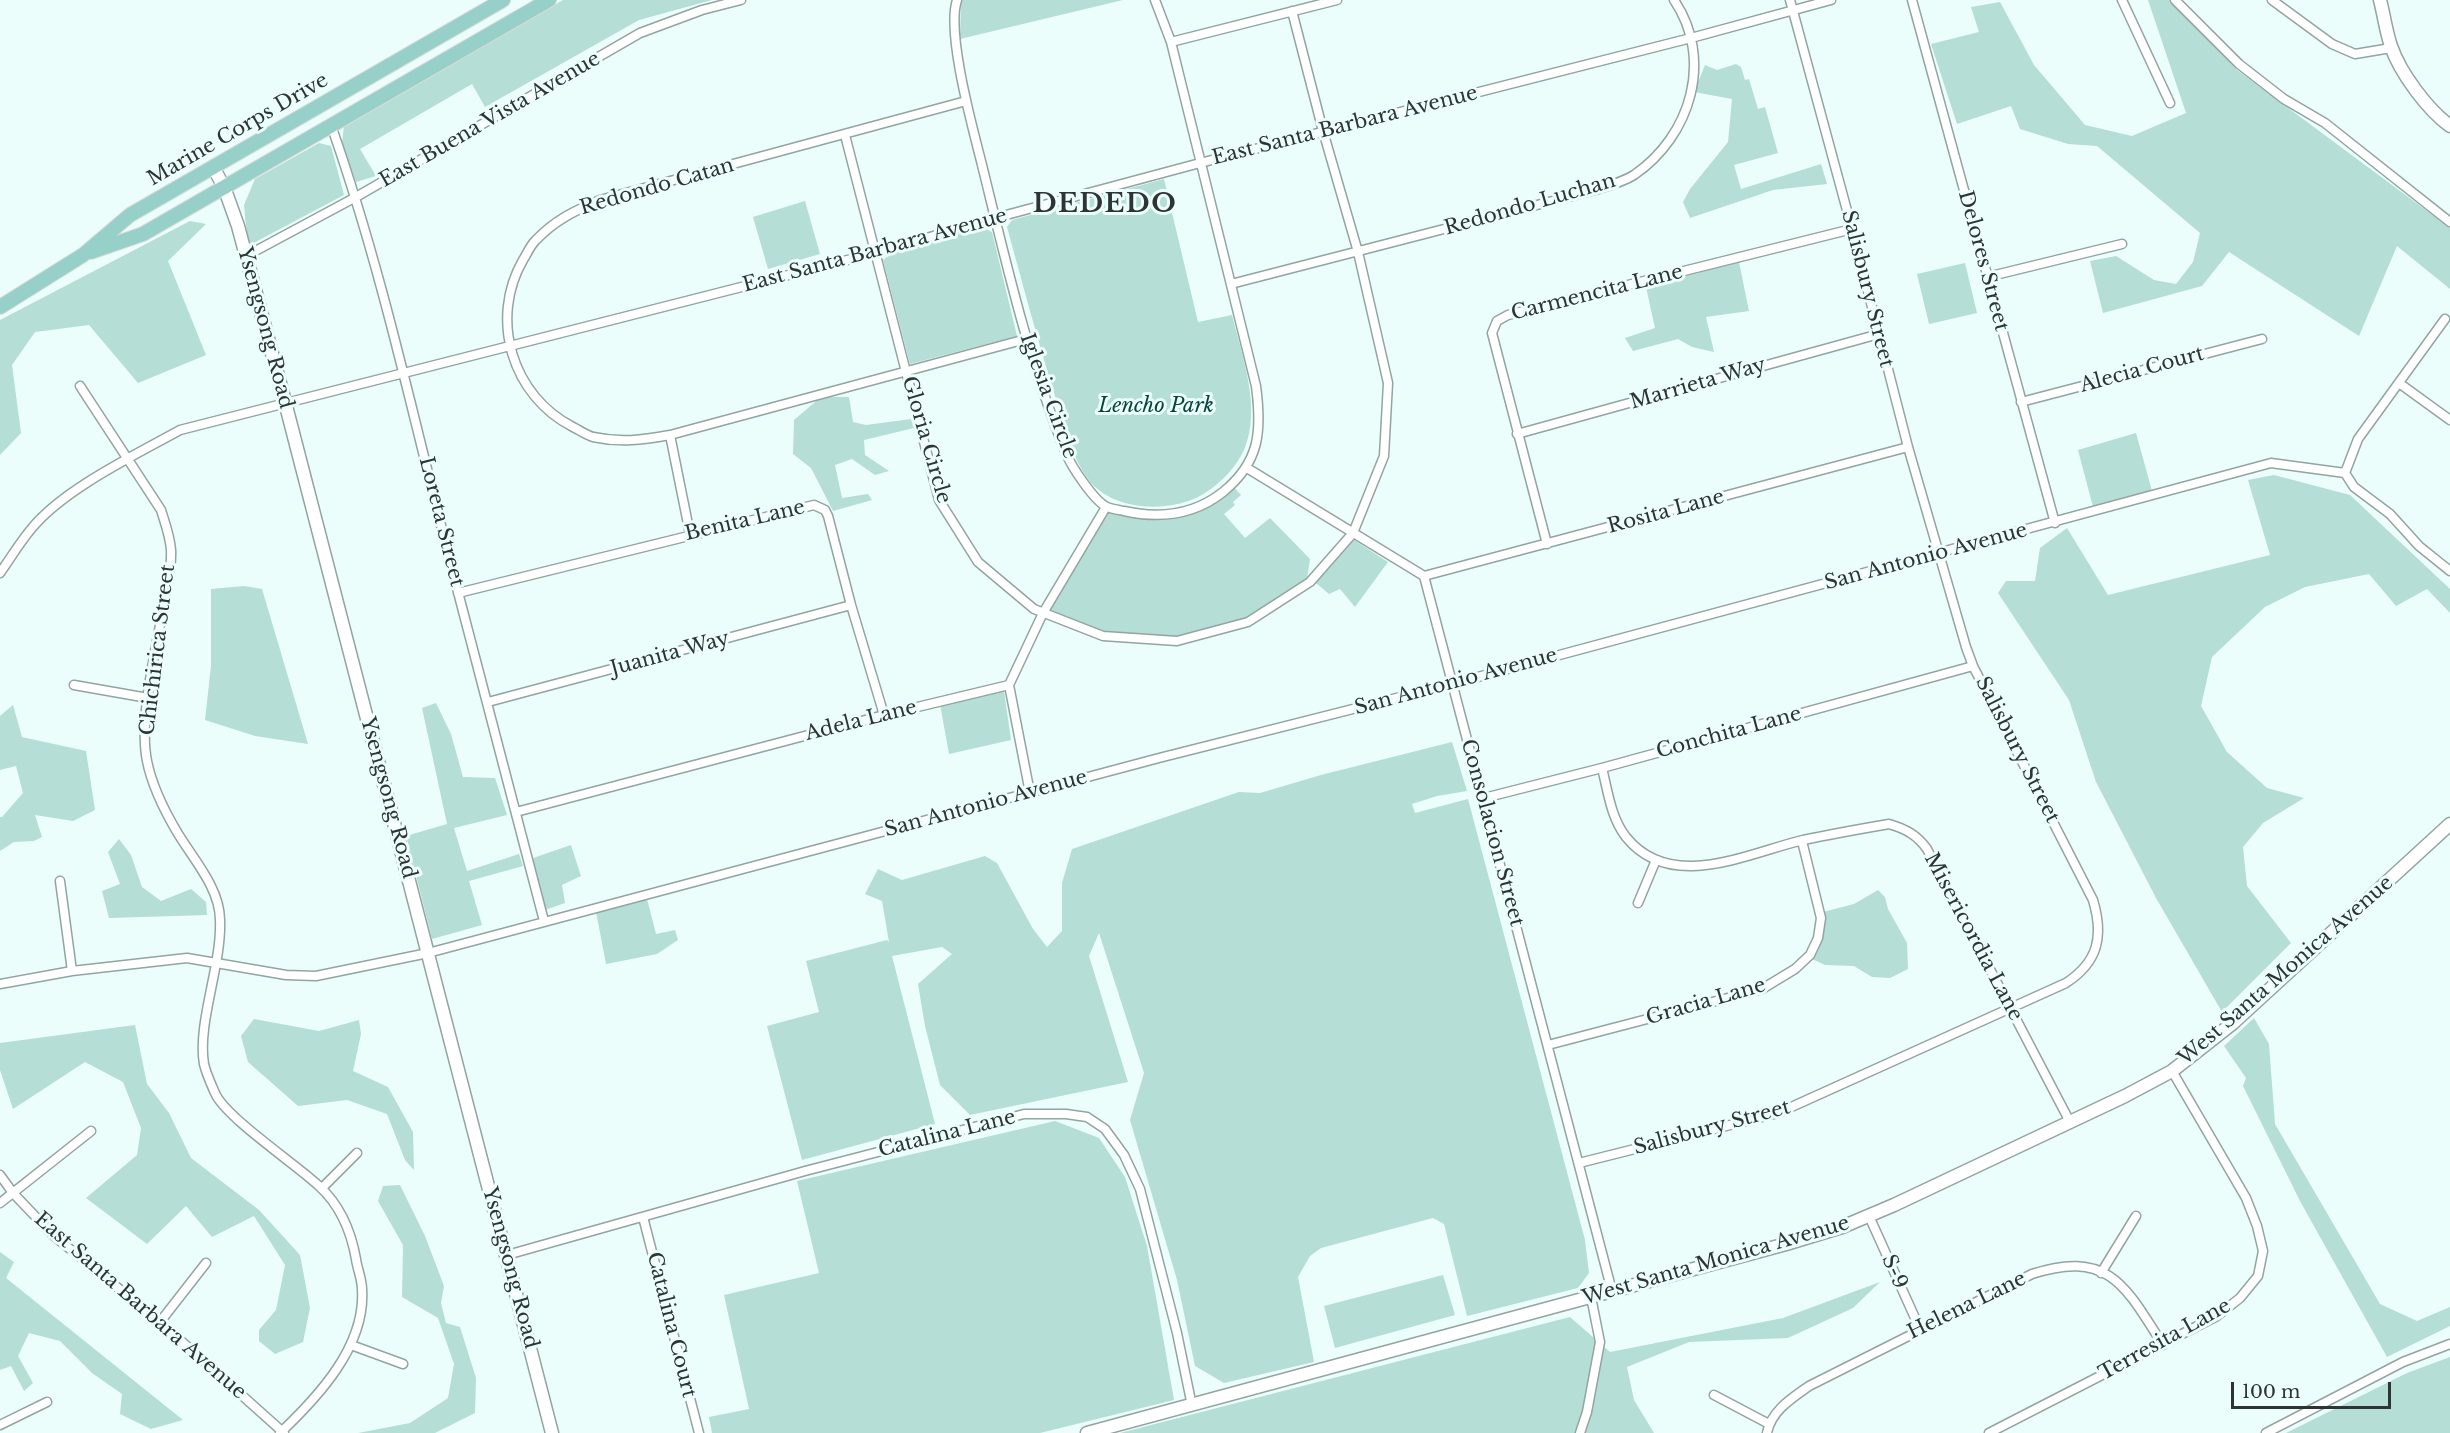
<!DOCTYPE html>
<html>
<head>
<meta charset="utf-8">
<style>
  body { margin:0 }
  #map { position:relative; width:2450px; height:1433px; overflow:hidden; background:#ebfefb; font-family:"Libre Baskerville",serif }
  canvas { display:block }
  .scale { position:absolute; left:2231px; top:1382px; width:160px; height:27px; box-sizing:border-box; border:3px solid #2d3433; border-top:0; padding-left:8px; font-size:18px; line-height:21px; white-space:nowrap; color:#2d3433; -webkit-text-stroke:4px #ebfefb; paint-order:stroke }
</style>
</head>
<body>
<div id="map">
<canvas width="2450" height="1433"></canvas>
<div class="scale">100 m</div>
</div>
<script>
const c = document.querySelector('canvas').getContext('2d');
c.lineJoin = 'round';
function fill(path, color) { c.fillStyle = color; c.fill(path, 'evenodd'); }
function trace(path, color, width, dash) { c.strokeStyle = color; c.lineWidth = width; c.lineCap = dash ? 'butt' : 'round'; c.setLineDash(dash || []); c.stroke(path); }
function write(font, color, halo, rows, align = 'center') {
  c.font = font + ' "Libre Baskerville",serif'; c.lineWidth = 6; c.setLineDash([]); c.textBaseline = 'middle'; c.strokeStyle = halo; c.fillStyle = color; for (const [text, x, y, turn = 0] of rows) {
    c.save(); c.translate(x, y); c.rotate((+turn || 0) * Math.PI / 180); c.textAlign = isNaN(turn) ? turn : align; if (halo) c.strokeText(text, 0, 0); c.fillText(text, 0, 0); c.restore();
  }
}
const green = new Path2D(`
  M563 0H712L639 20 485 107 472 84 360 149 376 176 356 182 342 143 344 126Z
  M961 0H1123L960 39Z
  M2148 0H2170L2237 70 2450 228V289L2397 246 2359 336 2229 252 2202 286 2103 313 2090 261 2116 256 2154 280 2176 284 2193 262 2200 233 2097 146 2068 144 2020 129 2011 106 1957 124 1931 44 1979 32 1971 7 2000 2 2034 65 2085 125 2132 136 2186 113Z
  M1736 64 1741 67 1745 80 1749 79 1758 109 1765 107 1778 153 1734 165 1741 189 1821 164 1827 184 1773 190 1690 218 1683 202 1690 189 1728 142 1732 99 1694 92 1705 65 1717 70Z
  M319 143 331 146 344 195 248 246 244 205 255 179Z
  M1164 179 1198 322 1232 315C1242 356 1262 408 1244 450 1236 467 1221 483 1205 493 1172 514 1112 512 1088 479 1071 456 1064 426 1056 399 1038 342 1023 285 1007 227L1012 220Z
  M805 201 820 254 768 269 753 217Z
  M190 221 206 224 168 261 206 355 138 383 89 325 35 332 12 365 21 433 0 455V320Z
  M984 228 992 232 1017 336 910 364 883 260 893 252Z
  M1739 262 1749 311 1706 317 1714 352 1692 347 1678 339 1633 351 1625 338 1655 328 1646 287Z
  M1965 263 1977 313 1929 324 1917 274Z
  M821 397H849L853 422 866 425 911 419 918 427 864 440 865 455 889 471 875 475 852 459 835 465 842 498 868 494 872 500 833 511 811 468 793 454 794 420Z
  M2136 433 2152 491 2093 507 2078 450Z
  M2274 475 2350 495 2450 589V613L2427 589 2396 606 2369 574 2305 587 2265 607 2212 657 2201 706 2227 752 2267 788 2304 798 2263 823 2243 847 2247 886 2291 943 2222 1012 2156 898 2096 782 2069 700 1998 593 2006 581H2035L2040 548 2067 528 2108 595 2270 555 2248 480Z
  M1234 487 1241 495 1233 502 1235 505 1224 514 1245 538 1270 518 1310 559 1307 579 1246 620 1177 637 1104 634 1048 609 1107 509C1142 517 1179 524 1212 505 1220 500 1227 492 1234 487Z
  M1354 540 1388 562 1355 607 1340 589 1329 594 1316 583Z
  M244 586 262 589 308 744 255 736 205 720 211 666V589Z
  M1004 691 1011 740 949 754 940 704Z
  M436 703 451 734 463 777 495 778 507 815 454 828 467 871 519 854 523 866 469 881 482 925 432 939 406 836 447 824 422 708Z
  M13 705 22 737 86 751 95 810 73 821 35 815 42 837 34 841 14 842 0 851V817H2L23 793 16 766 0 770V716Z
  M1452 742 1467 791 1437 796 1412 804 1415 813 1468 799 1585 1240 1589 1273 1578 1288 1467 1316 1444 1224 1433 1218 1321 1248 1310 1256 1298 1277 1314 1362 1224 1383 1195 1366 1177 1280 1130 1120 1144 1073 1099 933 1089 956 1128 1082 970 1115 940 1085 925 1026 918 984 952 954 942 947 892 956 935 1124 802 1160 767 1026 819 1012 806 961 887 940 889 942 882 901 865 894 878 869 902 880 985 856 997 863 1033 929 1047 947 1062 931V883L1072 849 1239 792 1260 793 1321 775Z
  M119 839 131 855 142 887 161 901 191 889 206 902 207 915 109 918 102 891 120 884 108 852Z
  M571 845 581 876 562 885 565 903 545 910 533 858Z
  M1878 890 1885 897 1888 909 1907 943 1908 969 1890 978 1872 977 1854 966 1825 965 1810 958 1823 912 1854 904Z
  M647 899 656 934 675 930 678 940 657 954 606 964 596 912Z
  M2254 1018 2269 1044 2275 1124 2380 1304 2417 1321 2450 1307V1326L2387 1357 2300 1201 2243 1086 2246 1078 2224 1046Z
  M254 1019 319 1031 359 1020 361 1034 353 1071 388 1087 413 1132 414 1170 405 1160 387 1114 347 1100 298 1106 248 1062 241 1036Z
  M135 1025 147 1084 169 1113 191 1158 259 1210 300 1255 310 1308 303 1342 275 1354 259 1341V1330L276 1310 285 1265 254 1216 212 1237 186 1206 147 1244 86 1198 137 1155 141 1128 123 1082 85 1062 13 1109 0 1070V1043Z
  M1055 1121 1099 1138 1125 1177 1147 1246 1174 1400 1040 1433H712L709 1417 749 1409 724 1295 819 1273 797 1181Z
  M400 1185 425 1236 444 1286 441 1303 446 1323 460 1327 476 1378 475 1413 435 1433H358L410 1423 448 1398 454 1364 438 1318 402 1297 403 1245 378 1201 383 1186Z
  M0 1252 14 1262 6 1278 183 1420 151 1429 120 1414 122 1394 92 1373 60 1341 29 1333 18 1356 33 1383 24 1391 11 1366 0 1370Z
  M1443 1275 1455 1315 1335 1348 1324 1306Z
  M1880 1282 1853 1308 1788 1338 1689 1342 1627 1367 1634 1400 1654 1433H1120L1570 1317 1610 1352 1783 1318Z
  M2450 1357V1433H2286L2407 1373Z`);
const street = new Path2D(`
  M957 0C946 33 973 129 982 165 1006 262 1028 360 1066 453 1071 466 1094 501 1107 507 1112 509 1119 510 1124 511 1160 519 1194 515 1223 492 1260 462 1262 431 1256 386L1171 42 1155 0
  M1912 0 2055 523
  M2122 0 2170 103
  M2175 0 2239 64 2284 99 2325 123 2450 222
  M2272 0 2332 44 2355 54 2391 48
  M1171 42 1337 0
  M966 101 600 200C574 211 555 220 535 241 530 246 527 254 523 260 489 319 512 396 573 427 579 430 586 435 593 437 621 443 642 440 670 435L1026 339
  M331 125C385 278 417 436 458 592 486 702 516 811 544 921
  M845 135 939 500 978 562 1034 609 1103 636 1177 641 1248 622 1310 582 1353 533 1384 456 1388 383 1358 252 1323 131 1292 11
  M246 256 356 197 640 33 702 10 741 0
  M1987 277 2122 244
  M1231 284 1595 190C1608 186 1623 182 1634 175 1691 136 1714 59 1674 0
  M2399 383 2450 420
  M80 386 161 510C165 523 170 536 171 550 172 566 168 582 165 597 158 643 138 716 147 761 152 786 164 810 177 832 193 859 220 888 220 920 222 965 197 1023 204 1064 206 1073 211 1084 215 1093 225 1117 297 1165 319 1186 340 1205 351 1231 356 1259 357 1268 362 1279 362 1289 366 1346 318 1397 280 1433
  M2021 402 2262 339
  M1517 434 1879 334
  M670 435 690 534
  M1247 468 1424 576 1612 1291
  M2345 473 2358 439 2445 319
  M1547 544 1492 333 1497 321 1508 315 1852 229
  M0 573C10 559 20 542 32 528 64 489 135 455 180 430L875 253 995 218 1200 163 1691 38 1831 0
  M1424 576 1908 447
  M458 593 814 505 825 510 828 516 851 605 884 715
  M74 685 148 698
  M1009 685 1030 793
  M488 702 851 605
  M1602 768C1608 792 1611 818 1626 837 1671 893 1748 853 1803 840 1832 834 1860 829 1889 824 1906 829 1917 835 1927 849L2070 1122
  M1484 798 1602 768 1973 666
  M516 812 884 715 1009 685 1043 613 1106 507
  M60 881 72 971
  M1638 903 1656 860
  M0 984 72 971 187 958 286 975 316 976 428 953 1159 758 1452 684 2271 463 2345 473 2354 487 2390 514 2419 546 2450 571
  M1548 1045 1762 989 1795 969 1810 955 1818 938 1821 918 1802 841
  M1579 1163 1778 1113 2066 983C2098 962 2104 937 2093 900L1973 666 1966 647 1908 447 1852 229 1790 0
  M0 1175 13 1193 54 1236 160 1322 284 1433
  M322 1188 357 1153
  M0 1203 91 1131
  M1869 1216 1920 1329
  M643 1217 699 1433
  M507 1255 805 1171 1024 1114H1066L1087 1117 1105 1129 1124 1155 1140 1189 1177 1333 1192 1406
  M2101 1273 2136 1216
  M160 1322 206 1263
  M351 1345 403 1364
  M1714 1395 1769 1424
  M0 1425 47 1402
  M1580 1433 1587 1412 1600 1342 1591 1297
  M1767 1433C1771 1411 1792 1398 1809 1386L2032 1274C2109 1249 2126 1287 2163 1345
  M1989 1433 2217 1316 2240 1298 2258 1276 2263 1251 2257 1226 2246 1198 2172 1071
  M2266 1433 2403 1362 2450 1344`);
const secondary = new Path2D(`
  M2380 0C2384 15 2386 32 2391 46 2400 73 2428 110 2450 126
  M213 167 224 187 238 226 285 402 552 1433
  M1087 1433 1786 1244 1842 1227 1894 1205 2125 1096 2172 1071 2233 1023 2450 824`);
const primary = new Path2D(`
  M91 252 143 234 549 0
  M0 307 83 255 130 215 503 0`);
const streetNames = [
  ["East Buena Vista Avenue",490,120,-30],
  ["East Santa Barbara Avenue",1345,126,-14],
  ["Marine Corps Drive",238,130,-30],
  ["Redondo Catan",657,187,-16],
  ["Redondo Luchan",1530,205,-16],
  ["East Santa Barbara Avenue",875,251,-15],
  ["Delores Street",1983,261,75],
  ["Salisbury Street",1867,289,76],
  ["Carmencita Lane",1597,293,-14],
  ["Ysengsong Road",265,328,75],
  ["Alecia Court",2142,370,-15],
  ["Marrieta Way",1698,384,-16],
  ["Iglesia Circle",1048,396,70],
  ["Gloria Circle",926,440,74],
  ["Rosita Lane",1666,512,-15],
  ["Benita Lane",745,521,-13],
  ["Loreta Street",441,522,76],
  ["San Antonio Avenue",1926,557,-15],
  ["Chichirica Street",158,650,-83],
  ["Juanita Way",670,654,-15],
  ["San Antonio Avenue",1456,682,-15],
  ["Adela Lane",861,721,-14],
  ["Conchita Lane",1729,733,-15],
  ["Salisbury Street",2017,750,63],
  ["Ysengsong Road",388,798,75],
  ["San Antonio Avenue",986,804,-15],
  ["Consolacion Street",1492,833,75],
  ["Misericordia Lane",1973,937,62],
  ["West Santa Monica Avenue",2286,971,-41],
  ["Gracia Lane",1706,1002,-16],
  ["Salisbury Street",1712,1128,-15],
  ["Catalina Lane",947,1134,-14],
  ["West Santa Monica Avenue",1716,1261,-16],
  ["Ysengsong Road",510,1268,75],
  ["S-9",1894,1272,66],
  ["East Santa Barbara Avenue",140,1306,41],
  ["Helena Lane",1967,1306,-26],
  ["Catalina Court",671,1325,76],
  ["Terresita Lane",2165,1340,-29]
];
const parkNames = [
  ["Lencho Park",1156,406]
];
const districtNames = [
  ["DEDEDO",1105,205]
];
fill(green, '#b4ded6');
trace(street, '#93a4a1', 11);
trace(secondary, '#93a4a1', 15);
trace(primary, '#d9dada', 16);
trace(street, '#fff', 8);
trace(secondary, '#fff', 12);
trace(primary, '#96d0c8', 14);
write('20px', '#2d3433', '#ebfefb', streetNames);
write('italic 20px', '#07443d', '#ebfefb', parkNames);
c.letterSpacing = '1.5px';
write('bold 26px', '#2d3433', '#ebfefb', districtNames);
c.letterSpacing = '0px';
</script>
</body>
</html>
